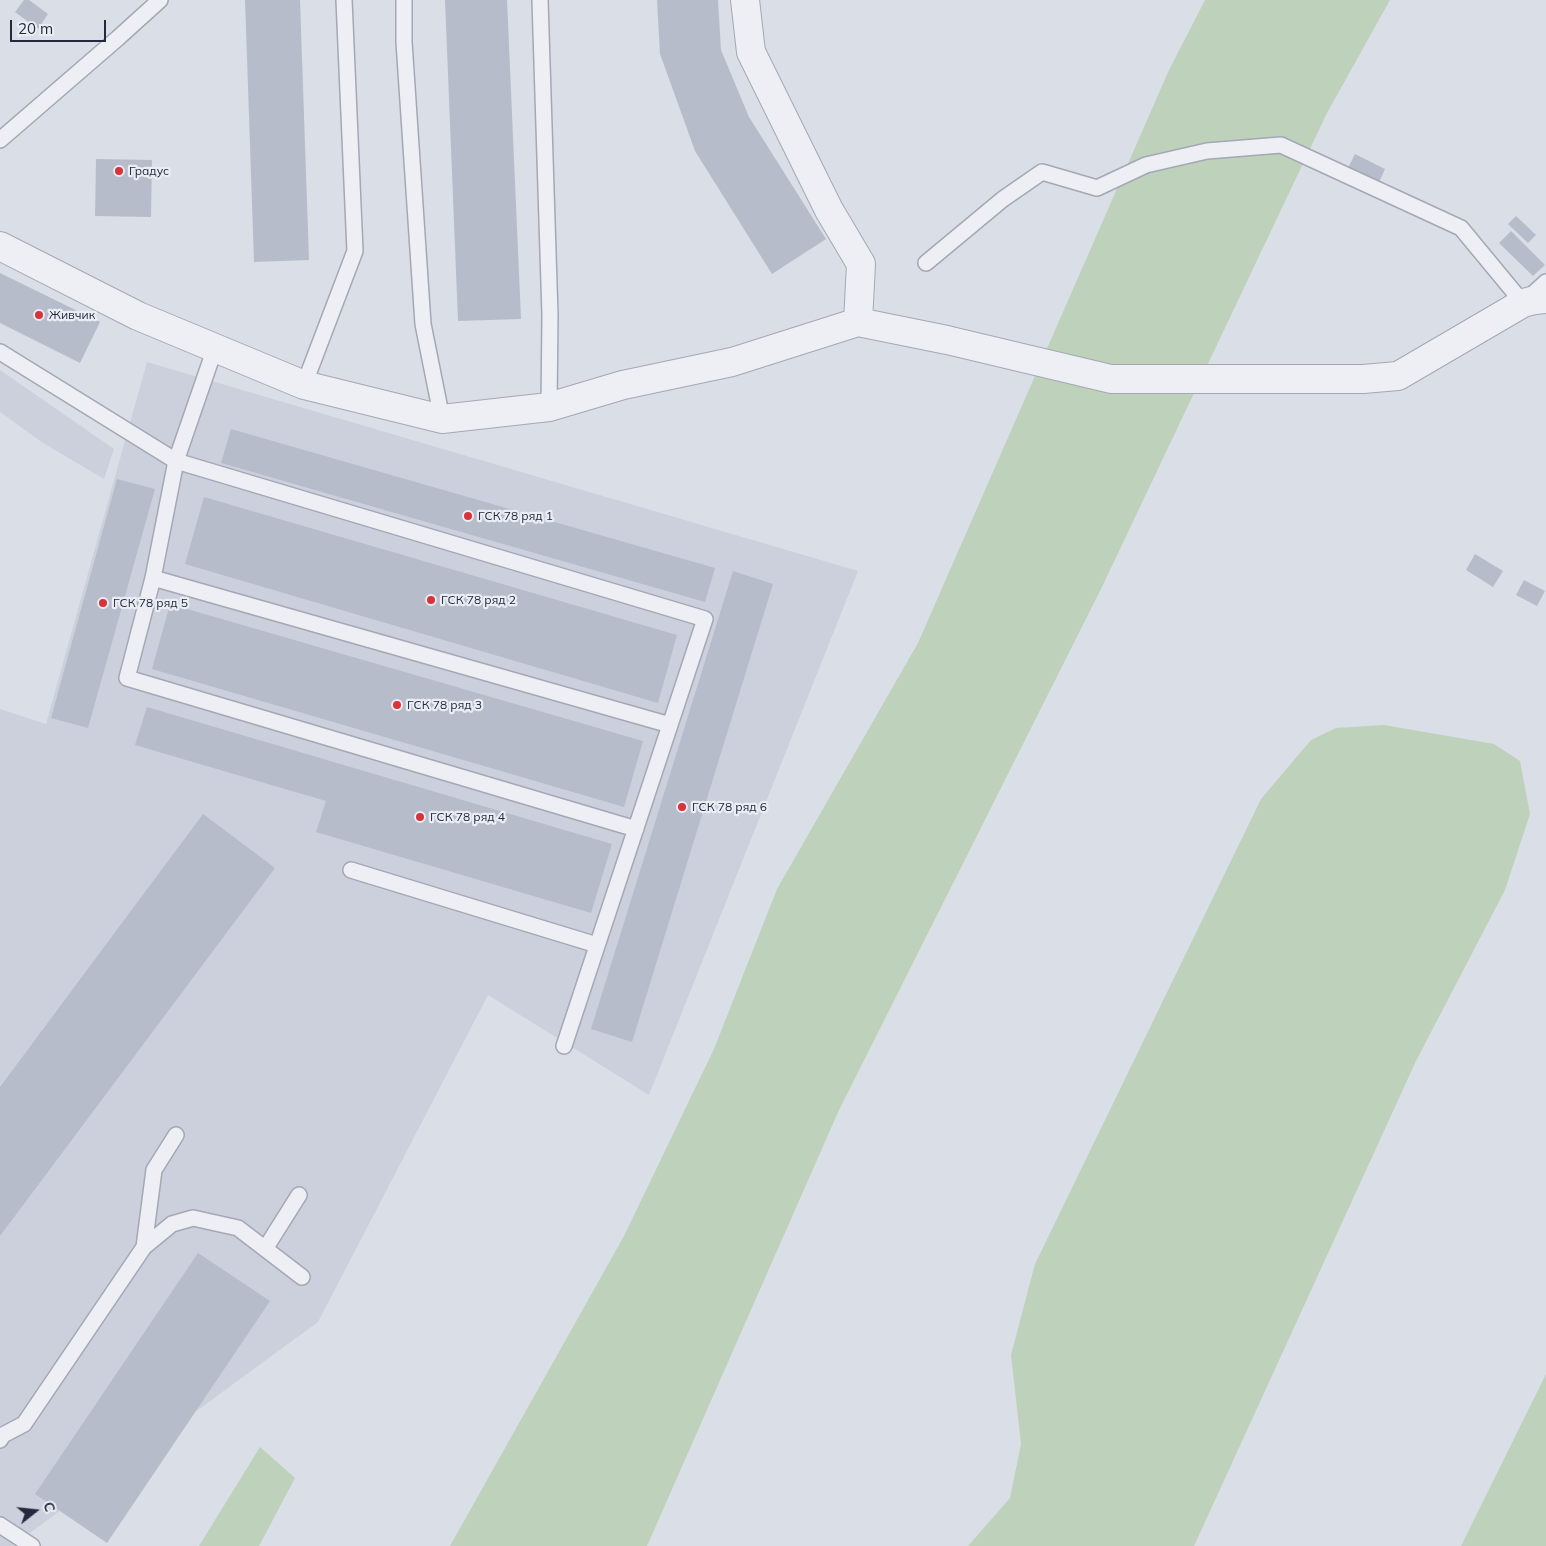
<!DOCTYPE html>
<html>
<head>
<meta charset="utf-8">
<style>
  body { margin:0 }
  #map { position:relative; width:1546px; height:1546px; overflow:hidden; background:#dadee7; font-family:Mulish,sans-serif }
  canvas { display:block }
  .north { position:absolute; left:10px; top:1486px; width:50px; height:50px; -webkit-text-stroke:4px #eaedf4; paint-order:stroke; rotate:74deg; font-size:14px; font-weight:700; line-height:20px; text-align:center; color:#232a3d }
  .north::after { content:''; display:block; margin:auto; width:18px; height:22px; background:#232a3d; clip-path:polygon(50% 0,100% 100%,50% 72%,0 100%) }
  .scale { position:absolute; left:10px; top:20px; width:96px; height:22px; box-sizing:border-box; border:2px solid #232a3d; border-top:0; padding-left:6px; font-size:15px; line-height:18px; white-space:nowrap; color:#232a3d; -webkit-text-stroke:4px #eaedf4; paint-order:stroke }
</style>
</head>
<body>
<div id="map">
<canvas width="1546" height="1546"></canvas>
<div class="north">С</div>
<div class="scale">20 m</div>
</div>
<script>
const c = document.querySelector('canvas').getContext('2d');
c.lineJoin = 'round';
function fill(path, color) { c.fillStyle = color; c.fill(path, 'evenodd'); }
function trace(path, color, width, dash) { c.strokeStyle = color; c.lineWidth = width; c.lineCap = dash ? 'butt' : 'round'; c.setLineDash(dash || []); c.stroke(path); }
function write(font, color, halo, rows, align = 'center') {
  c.font = font + ' Mulish,sans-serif'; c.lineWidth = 4.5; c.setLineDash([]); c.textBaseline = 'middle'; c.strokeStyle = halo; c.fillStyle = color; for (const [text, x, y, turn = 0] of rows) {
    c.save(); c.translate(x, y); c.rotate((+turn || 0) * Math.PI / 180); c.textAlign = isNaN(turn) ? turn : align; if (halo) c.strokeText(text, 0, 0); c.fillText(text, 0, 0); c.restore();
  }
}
const built = new Path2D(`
  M147 362 858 571 649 1095 488 995 318 1322 12 1546H0V709L46 724Z
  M0 370 114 449 104 479 43 443 0 412Z`);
const green = new Path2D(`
  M1205 0H1390L1327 113 1101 589 839 1110 647 1546H450L624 1236 714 1049 777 889 918 643 1169 70Z
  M1384 725 1494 744 1520 761 1530 814 1505 890 1416 1061 1194 1546H968L1010 1498 1021 1444 1011 1355 1035 1264 1261 799 1311 740 1336 728Z
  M1546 1374V1546H1461Z
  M260 1447 295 1478 259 1546H199Z`);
const building = new Path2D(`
  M24 0H29L48 14 38 29 15 12Z
  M245 0H300L309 260 254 262Z
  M445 0H507L521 319 458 321Z
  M657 0H718L721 50 749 117 826 239 772 274 695 151 660 54Z
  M1355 154 1385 169 1377 187 1346 172Z
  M96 159 152 160 151 217 95 216Z
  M1516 216 1536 235 1528 243 1508 224Z
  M1511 231 1545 265 1533 276 1499 243Z
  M0 273 100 322 80 363 0 323Z
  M231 429 715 568 705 602 221 463Z
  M117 479 155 489 88 728 51 718Z
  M204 497 677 635 658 703 185 564Z
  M1475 554 1503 571 1493 587 1466 570Z
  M733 571 773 584 632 1042 591 1029Z
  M1524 580 1545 591 1537 606 1516 595Z
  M170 604 643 741 624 807 152 669Z
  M147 707 612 844 591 913 316 832 326 801 135 745Z
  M203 814 275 868 0 1236V1087Z
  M198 1253 270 1301 107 1543 35 1494Z`);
const lane = new Path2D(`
  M404 0V42L423 324 442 419
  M540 0 550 315 549 407
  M0 140 118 38 160 0
  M926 263 1003 199 1042 172 1097 188 1146 165 1207 151 1281 145 1461 228 1523 303 1546 282
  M0 352 176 461 215 348
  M304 385 355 251 344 0
  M153 578 670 725
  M351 870 597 945
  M564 1046 705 619 176 461 153 578 127 678 636 829
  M144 1247 154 1170 176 1135
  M265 1249 299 1195
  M0 1440 3 1435 24 1424 144 1247 172 1224 193 1218 238 1228 302 1277
  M0 1525 32 1546`);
const street = new Path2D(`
  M745 0 751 52 829 210 861 264 858 322
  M0 246 138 316 304 385 442 419 549 407 623 385 732 362 858 322 947 340 1111 379H1363L1398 376 1523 303 1535 300 1546 299`);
const markers = [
  [119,171,5,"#d93239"],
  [39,315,5,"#d93239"],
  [468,516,5,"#d93239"],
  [431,600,5,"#d93239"],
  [103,603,5,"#d93239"],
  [397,705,5,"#d93239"],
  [682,807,5,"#d93239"],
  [420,817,5,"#d93239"]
];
const poiNames = [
  ["Градус",129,171],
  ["Живчик",49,315],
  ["ГСК 78 ряд 1",478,516],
  ["ГСК 78 ряд 2",441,600],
  ["ГСК 78 ряд 5",113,603],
  ["ГСК 78 ряд 3",407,705],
  ["ГСК 78 ряд 6",692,807],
  ["ГСК 78 ряд 4",430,817]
];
fill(built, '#ccd0dc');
fill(green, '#bed1bb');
fill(building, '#b7bcca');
trace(lane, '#a3a8b4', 18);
trace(street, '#a3a8b4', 30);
trace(lane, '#edeff5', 15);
trace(street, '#edeff5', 28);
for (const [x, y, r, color] of markers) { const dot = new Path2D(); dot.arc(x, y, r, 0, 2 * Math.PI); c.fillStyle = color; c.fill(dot); trace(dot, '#eaedf4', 2); }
write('12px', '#232a3d', '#eaedf4', poiNames, 'left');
</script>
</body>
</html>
